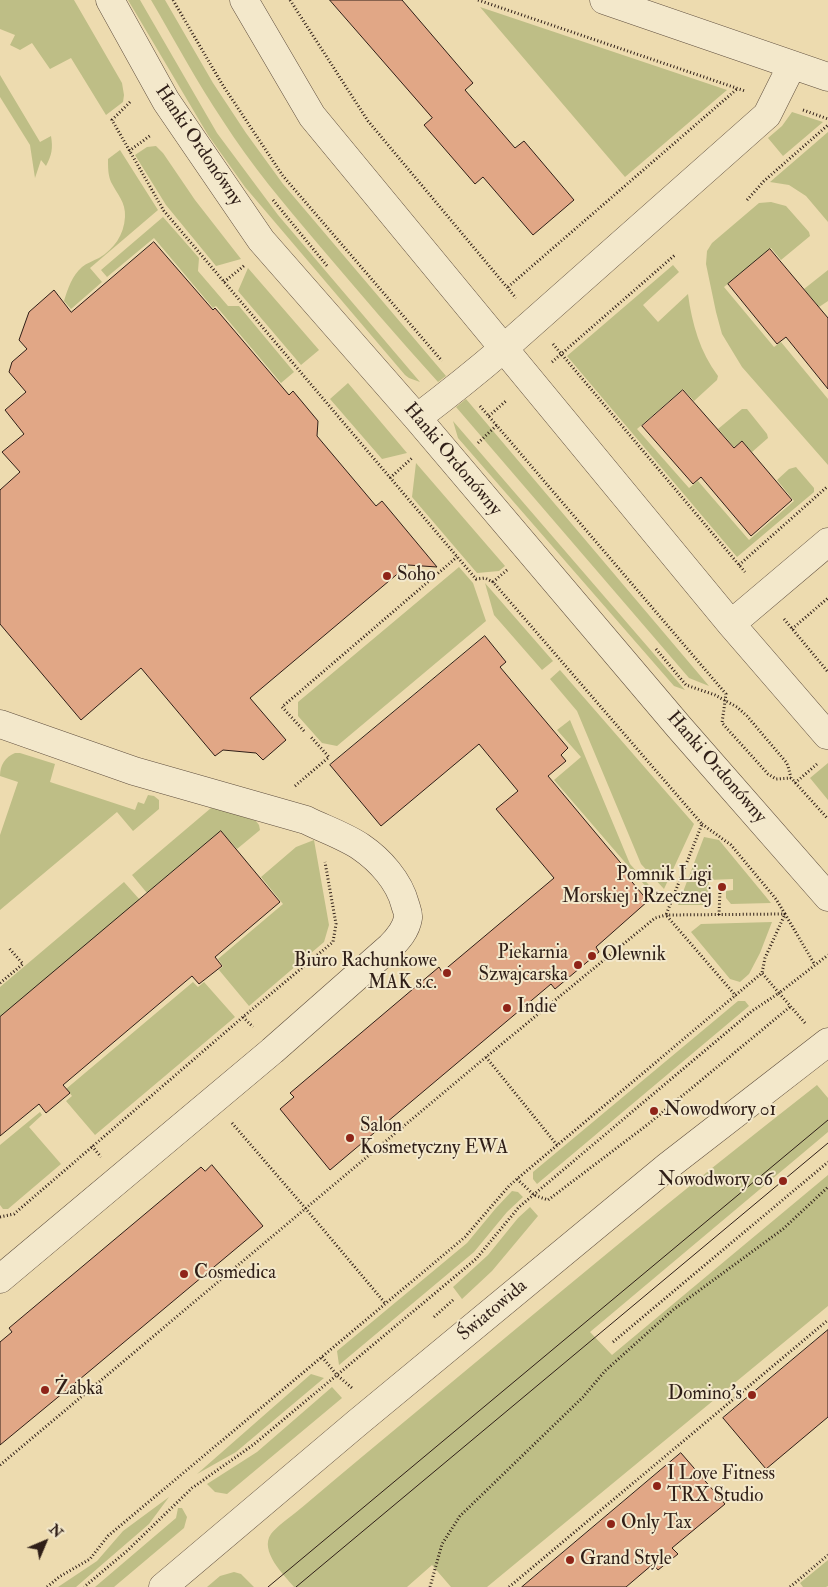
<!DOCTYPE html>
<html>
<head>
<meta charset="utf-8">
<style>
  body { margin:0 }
  #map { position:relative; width:828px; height:1587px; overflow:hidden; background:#eddbaf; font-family:"IM FELL Double Pica",serif }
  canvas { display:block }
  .north { position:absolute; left:20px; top:1517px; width:50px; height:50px; -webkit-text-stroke:4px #f3e8cb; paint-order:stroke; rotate:45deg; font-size:14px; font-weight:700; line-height:20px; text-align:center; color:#2f1e17 }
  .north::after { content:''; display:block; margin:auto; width:18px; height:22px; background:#2f1e17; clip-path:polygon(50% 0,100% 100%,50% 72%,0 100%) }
</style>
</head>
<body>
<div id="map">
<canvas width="828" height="1587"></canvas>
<div class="north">N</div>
</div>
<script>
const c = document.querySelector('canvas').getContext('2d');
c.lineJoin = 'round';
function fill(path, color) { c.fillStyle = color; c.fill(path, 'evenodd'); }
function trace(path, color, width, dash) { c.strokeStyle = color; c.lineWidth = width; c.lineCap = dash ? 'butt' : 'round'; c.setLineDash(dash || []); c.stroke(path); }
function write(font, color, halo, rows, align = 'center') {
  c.font = font + ' "IM FELL Double Pica",serif'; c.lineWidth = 4; c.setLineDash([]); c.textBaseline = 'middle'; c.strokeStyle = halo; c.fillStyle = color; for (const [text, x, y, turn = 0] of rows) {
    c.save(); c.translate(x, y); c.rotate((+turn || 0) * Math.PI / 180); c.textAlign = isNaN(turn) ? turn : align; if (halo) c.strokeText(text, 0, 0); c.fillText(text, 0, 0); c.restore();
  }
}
const green = new Path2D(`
  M0 0H74L122 83 124 95 123 102 106 115 71 58 50 69 32 43 20 50 10 45 15 35 0 29Z
  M128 0H140L217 133 278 215 420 382 409 378 405 375 245 187 208 135Z
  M151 0H165L213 83 246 133 283 184 446 376 438 382C397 337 358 291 318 244 285 205 251 165 223 121 197 82 175 41 151 0Z
  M480 7 727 90 625 177Z
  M0 75 40 142 51 136C53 148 52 155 46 166L41 160 35 178 30 145 0 97Z
  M792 112 823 122 783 156 768 138 782 126Z
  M828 132V222L806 196 789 185 770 182Z
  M156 146 163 153 195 200 241 259 216 266 166 205 135 155 147 147Z
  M120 150 158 210 90 268 102 282 71 309 64 301C68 288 72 276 82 267 87 263 93 261 99 258 114 249 124 235 125 217 126 202 117 194 111 182 108 175 108 167 108 159Z
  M771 202 786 206 809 232 810 236 781 260 771 248 724 287 774 347 781 342 828 399V465L742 367 722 334 716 312 706 264 707 251 712 243 759 203Z
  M163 217 199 258 198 271 228 306H239L294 372 281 383 216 306 213 308 154 238 107 277 101 270Z
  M673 265 679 272 643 305 658 322 688 294C692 324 700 352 718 376L717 380 694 401 683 389 637 429 689 488 698 481 749 540 794 501 777 480 789 469 796 467 814 488V492L737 557 567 356Z
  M248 268 319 350 301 365 238 291Z
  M828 270V301L819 307 804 289Z
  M348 383 407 453 382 459 330 399Z
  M466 399 709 686 689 678 456 407Z
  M742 409H747L767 434 768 438 752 452 742 441 734 447 718 429Z
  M453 421 685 690 674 686 458 438Z
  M416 463 505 566 499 571 477 573 412 497Z
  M459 567 473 583 486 621 337 746 322 743 298 716V702Z
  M485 583 553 661 542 670 494 615Z
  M560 670 694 824 664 889 641 864 577 711 550 679Z
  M570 720 630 864 657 894 654 896 554 780 581 757 557 730Z
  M15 753H20L55 764 50 782 135 810 138 802 144 804 148 795 154 796 159 800V809L133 831 117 812 0 910V835L18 782 0 776C0 765 5 757 15 753Z
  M828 763V800L810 778Z
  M211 808 224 810 256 821 259 825 260 830 237 849 221 831 147 893 132 875Z
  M704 837 719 840 771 903 731 904 726 898V891L733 890V879L709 880 707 905H678Z
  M314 840 329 925 324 942 249 1006 219 970 223 966 218 959 283 904 261 877 296 847Z
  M124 882 140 900 0 1018V987Z
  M772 922 760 953 749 974 740 982 730 979 691 932 701 924Z
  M193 982 198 987 204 982 235 1017 95 1135 66 1101 72 1096 66 1089Z
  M738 1001H745L749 1006 537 1184 533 1179V1172Z
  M817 1085 828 1098V1132L590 1332 612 1355 828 1175V1306L487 1587H451L432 1565 407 1587H294C284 1575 259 1551 271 1534 277 1526 297 1512 306 1504 342 1473 379 1443 416 1412 548 1302 681 1191 817 1085Z
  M40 1112 42 1115 29 1127 61 1164 8 1209H3L0 1205V1145Z
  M512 1191 518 1192 523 1197 507 1212 474 1252 339 1365 337 1351 467 1243 496 1208Z
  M530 1207 538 1216 492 1271 462 1299 453 1287 488 1255 518 1218Z
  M311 1374 324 1378 236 1452 197 1474Z
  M332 1387 342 1398 227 1494 215 1492 207 1484 257 1452Z
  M169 1497 149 1524 76 1587H58L97 1561 123 1531Z
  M178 1508H182L187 1517 184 1528 114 1587H95L176 1518Z
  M828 1560V1586L826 1587H803L800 1583Z
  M234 1572 241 1574 254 1587H207L220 1576Z`);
const building = new Path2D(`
  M330 0H402L473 83 465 90 515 148 524 141 574 200 533 235 483 177 475 184 424 125 432 118Z
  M154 242 213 310 215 308 289 395 293 391 318 421 317 436 376 506 382 501 437 567 408 565 250 698 286 740 263 760 256 753 223 750 215 756 141 668 81 720 0 624V490L20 472 2 452 24 434 5 410 26 392 9 372 12 362 27 349 19 340 29 312 54 290 71 312Z
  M770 249 828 318V389L786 337 777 344 728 284Z
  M683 390 734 448 742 441 792 500 751 536 701 477 693 484 642 426Z
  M485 636 506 662 500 667 568 748 561 755 566 761 548 776 630 874 627 876 648 901 596 947 599 952 555 989 551 984 330 1170 280 1109 294 1097 290 1093 439 967 442 972 554 878 496 809 518 791 479 744 381 826 330 765Z
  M221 831 280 902 215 957 222 966 199 984 192 976 63 1085 70 1093 46 1113 39 1104 0 1136V1017Z
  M212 1165 263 1226 86 1374 0 1445V1342L12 1332 9 1328 201 1167 205 1171Z
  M828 1330V1417L766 1469 723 1418Z
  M681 1453 725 1504 672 1548 678 1554 658 1570 653 1564 626 1587H522Z`);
const path = new Path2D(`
  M173 0 222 84 283 176 442 361
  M290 0 368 121 516 298
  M478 0 745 91
  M130 102 112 120 164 211 476 579 485 578 493 582
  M803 110 828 119
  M129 151 151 135
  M273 200 328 267
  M747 200 764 181 828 125
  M224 282 245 265
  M508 287 737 89
  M553 344 745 572
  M552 362 676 254
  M480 406 726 694 722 723 768 774 776 779 791 778
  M489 416 507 400
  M478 443 497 425
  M390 478 412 458
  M739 565 828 486
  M507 570 493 582 702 824 666 915 736 996
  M784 619 828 672
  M792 629 828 598
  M656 649 686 685 715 695 737 707 747 716 786 762 788 766 791 778 828 819
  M304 731 282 707 457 557
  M795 783 817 764
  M295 786 329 757 310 736
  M702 824 731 845 776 899 785 914 765 958 762 973
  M719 915 720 890
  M0 983 23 964 8 947
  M243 1017 253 1027
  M805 1023 779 993 828 955
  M486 1057 557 1145
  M232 1123 306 1209 385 1303
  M92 1146 101 1157
  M517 1179 534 1195 548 1200 647 1125 791 1006
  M0 1217 14 1214 243 1017 333 942 336 924 325 862
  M434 1317 453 1300
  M613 1342 828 1162
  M322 1357 337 1375 352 1388
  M0 1465 486 1057 655 918 666 915 785 914 815 965
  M47 1587 59 1577 90 1559 108 1536 465 1237 509 1186 517 1179 762 973 779 993 752 1011 519 1207 476 1259 253 1445 192 1488 128 1550 84 1587
  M430 1587 442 1544 460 1516 583 1397 605 1371 674 1309 783 1229 828 1187
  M509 1587 828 1320
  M790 1587 828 1555`);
const minor = new Path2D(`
  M110 0 166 101 261 240 417 418 679 727 828 897
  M244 0 312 116 731 624 827 735
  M604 0 828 77
  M417 418C446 396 475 373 503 349L767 115 792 65
  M731 624 828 542
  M0 724 134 771 306 820C324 829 345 836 361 847 380 860 399 881 405 904 406 908 409 914 408 918 406 930 398 939 390 947L272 1051 0 1279
  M163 1587 357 1423 668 1166 828 1042`);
const tram = new Path2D(`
  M268 1587 828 1120
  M296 1587 828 1143`);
const markers = [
  [387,576,5,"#8f2418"],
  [722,887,5,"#8f2418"],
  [592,956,5,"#8f2418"],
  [578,965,5,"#8f2418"],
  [447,973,5,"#8f2418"],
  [507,1008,5,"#8f2418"],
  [654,1111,5,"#8f2418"],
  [350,1138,5,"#8f2418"],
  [783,1181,5,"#8f2418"],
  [184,1274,5,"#8f2418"],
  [45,1390,5,"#8f2418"],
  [752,1395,5,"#8f2418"],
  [657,1486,5,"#8f2418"],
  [611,1524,5,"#8f2418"],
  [570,1560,5,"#8f2418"]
];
const streetNames = [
  ["Hanki Ordonówny",198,146,56],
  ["Hanki Ordonówny",452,460,50],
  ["Hanki Ordonówny",716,768,49],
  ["Światowida",493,1311,-40]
];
const poiNames = [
  ["Soho",397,576],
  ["Pomnik Ligi",712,876,"right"],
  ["Morskiej i Rzecznej",712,898,"right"],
  ["Piekarnia",568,954,"right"],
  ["Szwajcarska",568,976,"right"],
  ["Olewnik",602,956],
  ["Biuro Rachunkowe",437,962,"right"],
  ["MAK s.c.",437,984,"right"],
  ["Indie",517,1008],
  ["Nowodwory 01",664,1111],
  ["Salon",360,1127],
  ["Kosmetyczny EWA",360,1149],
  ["Nowodwory 06",773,1181,"right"],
  ["Cosmedica",194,1274],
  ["Żabka",55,1390],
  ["Domino's",742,1395,"right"],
  ["I Love Fitness",667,1475],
  ["TRX Studio",667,1497],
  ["Only Tax",621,1524],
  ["Grand Style",580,1560]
];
fill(green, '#bebe86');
fill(building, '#e1a786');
trace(building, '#2f1e17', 1);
trace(minor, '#5e4d3d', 29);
trace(path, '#2f1e17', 3, [1, 2.5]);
trace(minor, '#f3e8cb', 28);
trace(tram, '#2f1e17', 1);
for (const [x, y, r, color] of markers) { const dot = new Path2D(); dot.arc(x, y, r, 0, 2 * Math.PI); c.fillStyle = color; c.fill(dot); trace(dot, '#f3e8cb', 2); }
write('19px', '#2f1e17', '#f3e8cb', streetNames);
write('19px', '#2f1e17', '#f3e8cb', poiNames, 'left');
</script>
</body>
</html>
